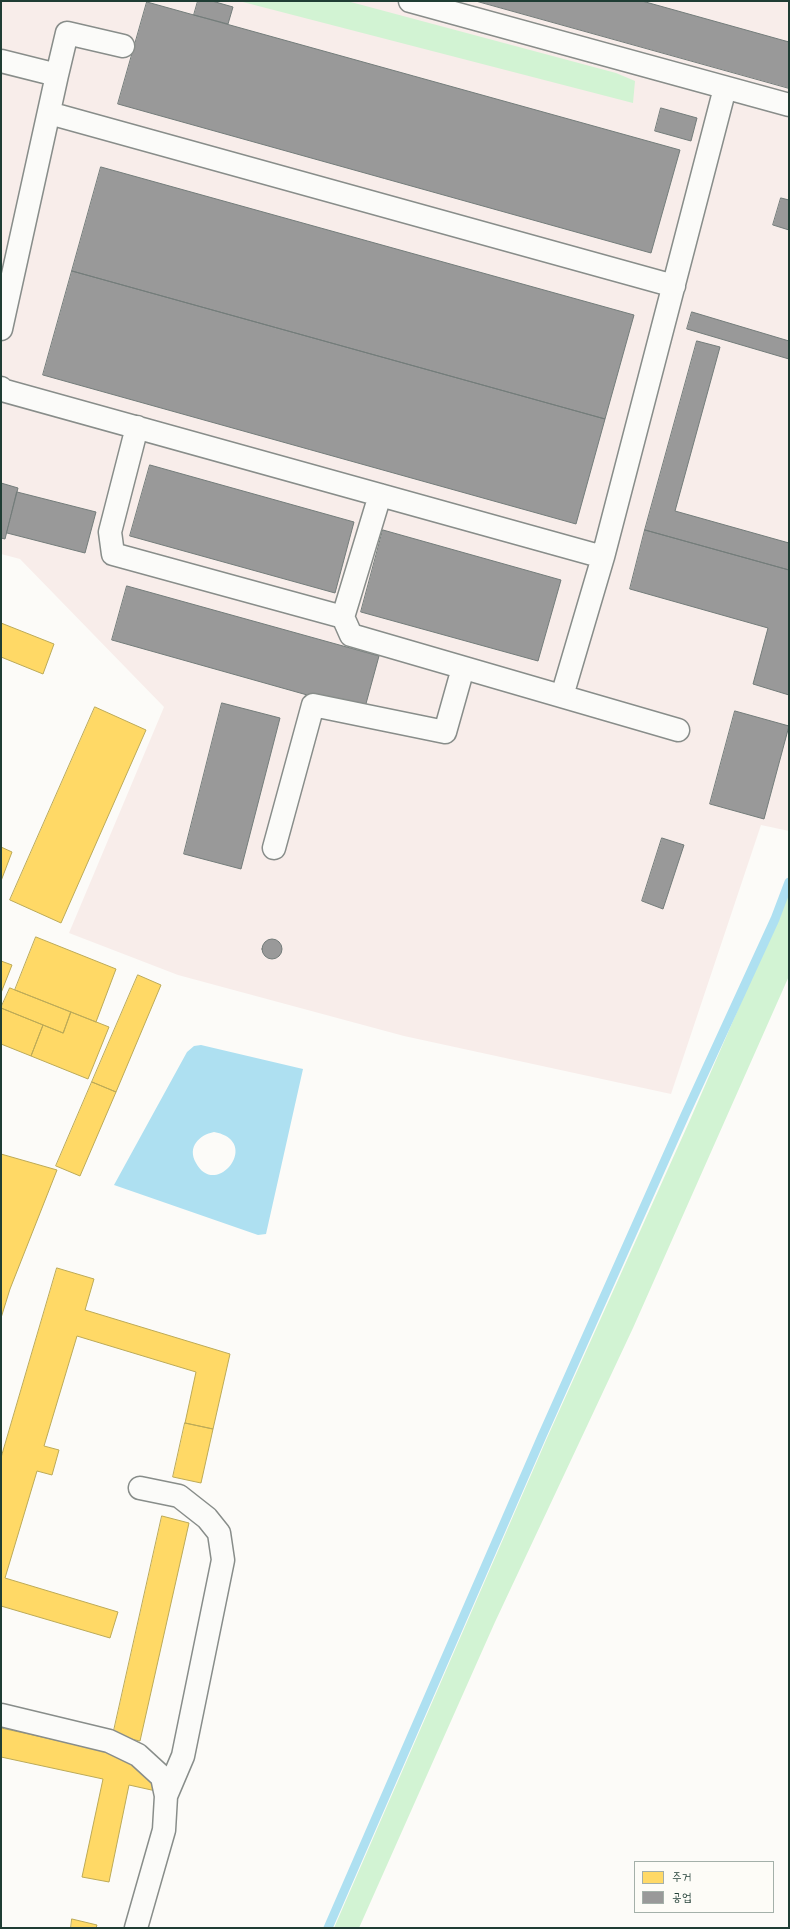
<!DOCTYPE html>
<html>
<head>
<meta charset="utf-8">
<style>
  body { margin:0 }
  #map { position:relative; width:790px; height:1929px; overflow:hidden; background:#fcfbf8; font-family:Pangolin,"Poor Story",sans-serif }
  canvas { display:block }
  .frame { position:absolute; inset:0; border:2px solid #1f3d34; pointer-events:none }
  .legend { position:absolute; left:634px; top:1861px; width:140px; height:52px; box-sizing:border-box; background:#fdfcf7; border:1px solid #a4b0a9; margin:0; padding:5px 7px; list-style:none; font-size:12px; color:#1f3d34 }
  .legend li { display:flex; align-items:center; gap:8px; height:20px }
  .legend b { width:20px; border:1px solid #a4b0a9 }
</style>
</head>
<body>
<div id="map">
<canvas width="790" height="1929"></canvas>
<div class="frame"></div>
<ul class="legend">
<li><b style="height:11px;background:#ffd966"></b>주거</li>
<li><b style="height:11px;background:#999"></b>공업</li>
</ul>
</div>
<script>
const c = document.querySelector('canvas').getContext('2d');
c.lineJoin = 'round';
function fill(path, color) { c.fillStyle = color; c.fill(path, 'evenodd'); }
function trace(path, color, width, dash) { c.strokeStyle = color; c.lineWidth = width; c.lineCap = dash ? 'butt' : 'round'; c.setLineDash(dash || []); c.stroke(path); }
const built = new Path2D(`
  M1 1H789V831L761 825 671 1094 404 1036 178 975 69 933 164 707 20 559 1 554Z`);
const green = new Path2D(`
  M239 1H347L616 73 635 81 633 103Z
  M789 892V976L633 1328 495 1622 359 1928H334L547 1438 690 1120Z`);
const water = new Path2D(`
  M201 1045 303 1069 266 1234 258 1235 114 1185 187 1052 194 1046ZM214 1132C263 1141 216 1200 196 1163 187 1147 199 1135 214 1132Z`);
const homes = new Path2D(`
  M1 623 54 644 43 674 1 657Z
  M95 707 146 730 61 923 10 900Z
  M1 847 12 852 1 881Z
  M36 937 116 969 96 1022 15 990Z
  M1 961 12 965 1 993Z
  M138 975 161 985 116 1092 92 1082Z
  M10 988 71 1012 63 1033 1 1008Z
  M1 1008 43 1025 31 1056 1 1044Z
  M71 1012 109 1027 88 1079 31 1056 43 1025 63 1033Z
  M92 1082 116 1092 80 1176 56 1166Z
  M1 1154 57 1170 10 1289 1 1318Z
  M57 1268 94 1279 85 1310 230 1354 213 1429 185 1423 196 1372 77 1336 44 1446 59 1450 52 1475 37 1471 5 1578 118 1612 110 1638 1 1606V1458Z
  M185 1423 213 1429 201 1483 173 1477Z
  M162 1516 189 1523 140 1741 113 1735Z
  M1 1728 128 1756 151 1776 156 1791 129 1785 109 1882 82 1877 103 1779 1 1757Z
  M72 1919 97 1925 96 1928H71Z`);
const industry = new Path2D(`
  M198 1H212L233 7 228 24 194 15Z
  M476 1H642L789 42V88Z
  M147 2 680 150 651 253 118 104Z
  M661 108 697 118 691 141 655 131Z
  M101 167 634 315 605 419 72 271Z
  M781 198 789 200V230L773 225Z
  M72 271 605 419 576 524 43 375Z
  M692 312 789 341V359L687 329Z
  M697 341 720 347 675 511 789 543V570L645 530Z
  M150 465 354 522 335 593 130 536Z
  M1 483 18 488 5 539 1 538Z
  M17 492 96 512 85 553 7 533Z
  M383 530 561 580 538 661 361 612Z
  M645 530 789 570V695L753 684 768 628 630 589Z
  M127 586 379 656 364 711 112 640Z
  M222 703 280 718 241 869 184 854Z
  M735 711 789 726 764 819 710 804Z
  M662 838 684 845 663 909 642 901Z
  M262 949a10 10 0 1 1 20 0a10 10 0 1 1-20 0Z`);
const stream = new Path2D(`
  M328 1928 542 1436 685 1115 775 919 789 882`);
const minor = new Path2D(`
  M410 1 789 105
  M1 61 57 75 1 329
  M57 75 67 33 123 46
  M49 113 674 286
  M1 388 2 390 603 557
  M137 427 110 532 113 554 343 617 351 635 678 730
  M343 617 380 495
  M562 696 603 557 725 88
  M274 848 313 705 445 732 463 668
  M140 1488 179 1496 207 1518 219 1533 223 1560 183 1756 166 1796
  M1 1715 109 1741 138 1755 162 1777 166 1796 164 1830 136 1928`);
fill(built, '#f8edea');
fill(green, '#d2f3d3');
fill(water, '#aee0f1');
fill(homes, '#ffd966');
trace(homes, '#bcaa57', 1);
fill(industry, '#999');
trace(industry, '#747d7b', 1);
trace(stream, '#aee0f1', 9);
trace(minor, '#888d8a', 25);
trace(minor, '#fbfbf9', 22);
</script>
</body>
</html>
